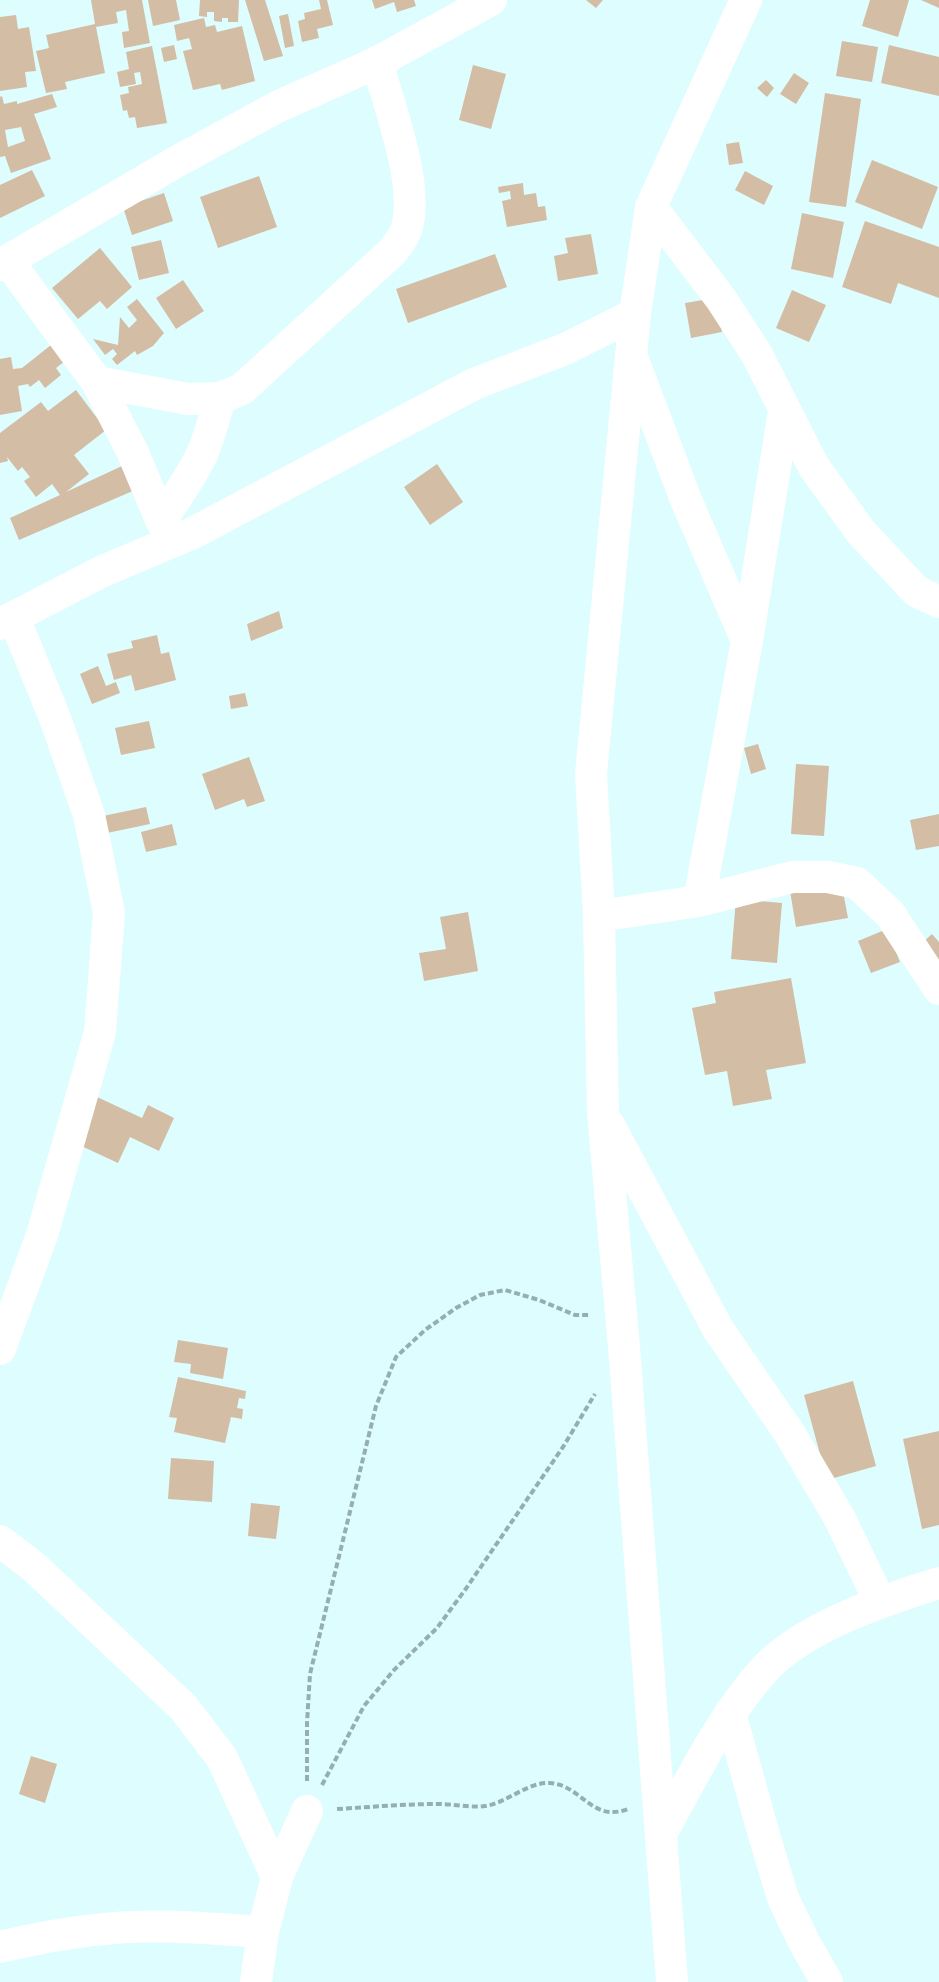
<!DOCTYPE html>
<html>
<head>
<meta charset="utf-8">
<style>
  body { margin:0 }
  canvas { display:block; background:#ddfdff }
</style>
</head>
<body>
<canvas width="939" height="1982"></canvas>
<script>
const c = document.querySelector('canvas').getContext('2d');
c.lineJoin = 'round';
function fill(path, color) { c.fillStyle = color; c.fill(path, 'evenodd'); }
function trace(path, color, width, dash) { c.strokeStyle = color; c.lineWidth = width; c.lineCap = dash ? 'butt' : 'round'; c.setLineDash(dash || []); c.stroke(path); }
const building = new Path2D(`
  M91 0H142L150 43 124 48 122 32 129 31 126 10 116 12 118 23 96 27 105 73 65 82 67 89 46 93 36 51 49 48 46 35 95 24Z
  M148 0H176L180 20 153 26Z
  M200 0H239L238 22H228V18H222V22L214 21V12H207V17L199 16Z
  M245 0H265L283 56 264 61Z
  M319 0H327L333 25 317 29 319 38 302 42 298 21 305 19 304 13 321 9Z
  M372 0H414L416 6 397 12 394 2 375 9Z
  M586 0H603L596 8Z
  M870 0H909L898 37 862 26Z
  M921 0H939V8Z
  M288 14 294 46 285 48 279 16Z
  M16 15 18 29 29 27 36 71 25 72 27 87 0 91V17Z
  M204 18 206 27 215 25 217 32 242 26 255 81 222 90 220 84 193 90 183 51 192 49 189 38 177 41 174 25Z
  M842 41 878 47 872 82 836 76Z
  M174 45 177 59 164 62 161 48Z
  M889 45 939 57V96L881 83Z
  M152 46 167 123 137 128 135 117 129 118 127 110 123 111 120 95 129 93 128 87 142 84 140 72 134 73 136 84 120 87 117 72 129 69 126 52Z
  M473 65 506 74 491 129 459 120Z
  M794 73 809 83 796 104 780 94Z
  M766 80 774 88 767 97 757 88Z
  M825 93 861 99 846 207 809 202Z
  M52 94 57 107 34 114 51 159 11 173 5 156 0 157V97L2 96 4 104 17 101V104ZM21 127 25 141 8 147 5 130Z
  M739 142 743 163 729 165 726 144Z
  M872 160 938 187 922 229 855 202Z
  M32 170 45 196 0 218V185Z
  M745 171 773 186 764 205 735 190Z
  M259 176 277 227 218 248 200 197Z
  M523 183 524 195 536 193 538 207 545 206 547 220 507 227 502 201 511 199 510 191 499 193 498 187Z
  M164 193 173 221 132 235 123 207Z
  M802 213 844 222 833 278 791 269Z
  M865 221 939 247V298L898 283 891 304 842 287Z
  M591 234 598 274 558 281 554 256 568 253 565 238Z
  M161 240 169 273 139 280 131 247Z
  M100 248 132 287 107 309 100 301 78 319 52 288Z
  M495 254 507 287 408 323 396 289Z
  M183 280 204 311 176 329 156 298Z
  M792 290 826 305 809 342 776 328Z
  M715 298 722 332 691 338 685 303Z
  M137 299 164 333 153 346 137 355 135 351 117 365 112 359 117 354 113 349 105 355 93 339 118 345 120 317 129 328 137 320 127 307Z
  M56 341 69 358 56 368 61 375 45 388 39 380 30 387 28 384 18 386 22 411 0 415V359L11 357 13 369 22 368Z
  M76 390 106 430 74 455 89 474 66 492 122 466 135 490 19 540 10 518 60 495 52 484 36 497 24 481 30 477 22 467 18 471 7 457 8 461 0 463V433L41 402 48 411Z
  M437 464 463 502 430 525 404 487Z
  M279 611 283 628 251 641 247 624Z
  M157 635 161 654 169 652 176 680 135 691 131 675 114 680 107 654 133 648 131 641Z
  M98 666 106 686 116 682 120 693 92 704 80 674Z
  M245 693 248 706 231 709 229 696Z
  M149 721 155 748 121 755 115 728Z
  M758 744 766 769 751 774 744 748Z
  M249 757 265 801 247 807 244 799 215 810 202 774Z
  M796 764 829 766 824 836 791 834Z
  M146 807 150 824 107 833 103 816Z
  M939 814V846L916 850 910 820Z
  M172 824 177 845 146 852 141 832Z
  M841 881 848 918 796 927 790 891Z
  M736 899 782 903 777 963 731 959Z
  M468 912 478 971 424 981 419 953 446 949 440 917Z
  M887 929 900 962 871 973 858 941Z
  M932 934 939 942V965L921 944Z
  M791 978 806 1063 766 1070 772 1099 733 1106 727 1071 705 1075 692 1008 716 1003 714 992Z
  M95 1096 142 1118 148 1105 174 1118 159 1151 130 1137 118 1163 77 1144Z
  M178 1340 228 1348 223 1379 190 1373 191 1364 174 1362Z
  M178 1377 246 1391 245 1399 239 1398 237 1408 243 1409 242 1419 231 1417 225 1443 174 1432 177 1418 169 1417Z
  M853 1381 876 1466 827 1480 804 1395Z
  M939 1431V1525L922 1529 903 1439Z
  M171 1458 214 1461 212 1502 168 1499Z
  M251 1503 280 1506 276 1539 248 1536Z
  M31 1756 57 1764 45 1803 19 1794Z`);
const path = new Path2D(`
  M307 1781V1723L310 1674 376 1406 396 1357 425 1330 456 1308 480 1295 505 1290 539 1300 575 1315H591
  M322 1785 364 1706 394 1670 437 1628 465 1590 563 1447 595 1394
  M337 1809C371 1807 405 1804 439 1804 454 1804 470 1808 485 1806 507 1803 527 1782 550 1783 582 1785 591 1823 628 1809`);
const minor = new Path2D(`
  M651 207 721 299 756 353 814 467 861 532 916 591 939 602
  M8 261 97 382 133 453 161 520 173 541
  M0 265 176 162 279 106 374 64 491 0
  M633 360 686 500 747 641
  M97 382 188 399 220 398 242 389 393 251C398 244 405 236 407 227 419 183 389 106 377 62
  M161 520C176 498 192 476 203 452 210 434 215 416 220 398
  M0 624 103 571 193 533 474 384 565 349 635 314
  M699 901 747 641 784 411
  M599 916 699 901 792 877H828L857 883 890 914 939 989
  M609 1125 718 1329 790 1434 840 1519 880 1602
  M0 1349 42 1235 100 1032 109 913 89 815 55 718 14 618
  M0 1541 34 1567 184 1708 222 1758 277 1877
  M730 1713 764 1835 783 1898 804 1942 827 1982
  M661 1834C692 1778 721 1718 764 1670 803 1627 884 1600 939 1583
  M0 1947C38 1938 76 1931 115 1928 164 1924 214 1929 263 1932
  M256 1982 263 1932 277 1877 307 1811
  M672 1982 624 1347 603 1113 599 916 591 774 635 314 651 207 746 0`);
fill(building, '#d3bda5');
trace(path, '#95afb1', 4, [6, 3]);
trace(minor, '#fff', 32);
</script>
</body>
</html>
